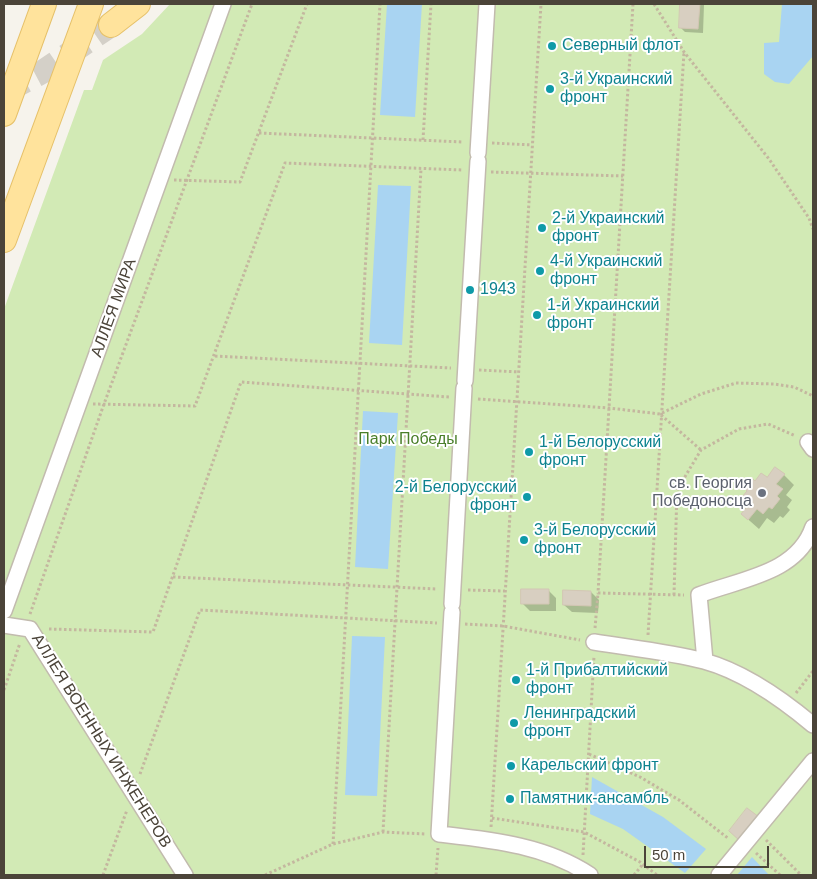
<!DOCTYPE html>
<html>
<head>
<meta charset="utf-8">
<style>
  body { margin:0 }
  #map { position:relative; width:817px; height:879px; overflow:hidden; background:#f6f3ec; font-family:Helvetica,sans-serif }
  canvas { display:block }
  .frame { position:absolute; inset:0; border:5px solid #4b4439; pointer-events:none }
  .scale { position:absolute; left:644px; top:846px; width:125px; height:22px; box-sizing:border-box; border:2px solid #4b4439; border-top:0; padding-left:6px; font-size:15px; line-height:18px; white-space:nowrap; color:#4b4439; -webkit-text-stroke:4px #fff; paint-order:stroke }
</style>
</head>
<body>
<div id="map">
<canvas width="817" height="879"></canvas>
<div class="frame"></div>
<div class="scale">50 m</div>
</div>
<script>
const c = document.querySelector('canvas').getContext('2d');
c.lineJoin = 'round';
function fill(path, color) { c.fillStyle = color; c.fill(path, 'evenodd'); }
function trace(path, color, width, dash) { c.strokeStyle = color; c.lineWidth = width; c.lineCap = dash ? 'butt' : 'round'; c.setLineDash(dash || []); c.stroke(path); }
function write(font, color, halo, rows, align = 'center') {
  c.font = font + ' Helvetica,sans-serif'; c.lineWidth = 4; c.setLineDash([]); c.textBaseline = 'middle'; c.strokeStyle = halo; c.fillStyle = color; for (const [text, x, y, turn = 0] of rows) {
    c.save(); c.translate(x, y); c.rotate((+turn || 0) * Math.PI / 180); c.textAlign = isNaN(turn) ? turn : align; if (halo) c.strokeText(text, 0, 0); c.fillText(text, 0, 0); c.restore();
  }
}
const green = new Path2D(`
  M170 4H813V875H4V309L84 90H92L103 60 142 34Z`);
const water = new Path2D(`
  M387 4H422L415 117 380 115Z
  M782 4H813V56L789 84 775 82 764 74V43L779 42Z
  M378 185 411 186 402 345 369 343Z
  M363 411 398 413 388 569 355 567Z
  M352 636 385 637 377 796 345 795Z
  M592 777 663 817 706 849 685 873 623 829 590 814Z
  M752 857 769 875H737Z`);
const shadow = new Path2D(`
  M681 4 704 5 703 33 685 32 680 27Z
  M784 475 794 485 786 495 792 500 787 507 790 510 783 518 780 516 774 523 767 518 759 529 742 514 750 504 755 482Z
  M549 591 556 598V611H530L522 603Z
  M591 592 599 600 598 613 572 612 564 605Z`);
const building = new Path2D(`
  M680 4H700L698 29 679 28Z
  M775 467 785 474 776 484 783 489 777 496 780 499 772 509 769 507 763 514 757 509 748 520 741 514 749 504 741 498 747 491 744 488 752 478 755 481 761 473 767 477Z
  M521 589H549V604H521Z
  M563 590 591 591V606L563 605Z
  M747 808 759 817 740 841 729 831Z`);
const primaryTunnel = new Path2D(`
  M4 92 44 71 111 25`);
const path = new Path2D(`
  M633 4 598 593 684 595
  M654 4 684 52 769 159 809 218 813 229
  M259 133 463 142
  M423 140 431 4
  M492 143 532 145
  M491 172 623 176
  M174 180 240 182 307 4
  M215 356 451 368
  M479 370 519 372
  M478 399 609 408 660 414 701 394 736 383 774 384 794 387 813 396
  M93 404 195 406 285 163 462 170
  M661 415 701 450
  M173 577 437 589
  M468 590 505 591
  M674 595 677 490 701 450 739 429 768 424 796 436
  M30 614 104 404 252 4
  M465 624 503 626 580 640
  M595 628 598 593
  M49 629 153 632 241 382 449 397
  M648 635 684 52
  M4 690 20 643
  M796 693 813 671
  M589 754 640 777 679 800 729 839
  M140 774 200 610 437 623
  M492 818 584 832 640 862 657 875
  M491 827 541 4
  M383 832 421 169
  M766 840 801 875
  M333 844 380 4
  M756 853 780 875
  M583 855 594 656
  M103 875 127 810
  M265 875 333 844 383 832 425 834
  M436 875 438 848
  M634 875 643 864`);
const street = new Path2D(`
  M478 153 487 4
  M465 381 478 161
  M808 442 813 449
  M452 604 464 388
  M4 611 223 4
  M452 612 439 834C491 840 545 845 590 875
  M4 625 30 629 185 875
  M594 642C631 648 669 652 704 661 744 672 782 699 813 725
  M705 661 699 595C740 579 797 574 813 527
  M719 875 813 761`);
const primary = new Path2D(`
  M111 25 138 4
  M4 114 44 4
  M4 240 91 4`);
const markers = [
  [552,46,5,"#0f9aa8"],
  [550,89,5,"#0f9aa8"],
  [542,228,5,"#0f9aa8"],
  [540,271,5,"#0f9aa8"],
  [470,290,5,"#0f9aa8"],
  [537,315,5,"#0f9aa8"],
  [529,452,5,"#0f9aa8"],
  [762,493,5,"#6b7280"],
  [527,497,5,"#0f9aa8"],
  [524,540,5,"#0f9aa8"],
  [516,680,5,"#0f9aa8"],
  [514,723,5,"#0f9aa8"],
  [511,766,5,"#0f9aa8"],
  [510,799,5,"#0f9aa8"]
];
const cultureNames = [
  ["Северный флот",562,46],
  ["3-й Украинский",560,80],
  ["фронт",560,98],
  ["2-й Украинский",552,219],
  ["фронт",552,237],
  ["4-й Украинский",550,262],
  ["фронт",550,280],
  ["1943",480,290],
  ["1-й Украинский",547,306],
  ["фронт",547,324],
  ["1-й Белорусский",539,443],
  ["фронт",539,461],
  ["2-й Белорусский",517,488,"right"],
  ["фронт",517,506,"right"],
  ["3-й Белорусский",534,531],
  ["фронт",534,549],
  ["1-й Прибалтийский",526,671],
  ["фронт",526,689],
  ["Ленинградский",524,714],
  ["фронт",524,732],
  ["Карельский фронт",521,766],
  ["Памятник-ансамбль",520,799]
];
const streetNames = [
  ["АЛЛЕЯ МИРА",114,308,-70],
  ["АЛЛЕЯ ВОЕННЫХ ИНЖЕНЕРОВ",101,741,58]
];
const parkNames = [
  ["Парк Победы",408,440]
];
const worshipNames = [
  ["св. Георгия",752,484],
  ["Победоносца",752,502]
];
fill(green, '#d2eab5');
fill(water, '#a9d4f2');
fill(shadow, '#0003');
fill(building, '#d8cfc1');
trace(building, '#d3c7b4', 1);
trace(primaryTunnel, '#d4d0c8', 24, [24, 12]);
trace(street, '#c2bbae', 18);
trace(primary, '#e6c16a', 26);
trace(path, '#c4b79f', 3, [2.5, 2.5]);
trace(street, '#fff', 15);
trace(primary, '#ffe39c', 24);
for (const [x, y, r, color] of markers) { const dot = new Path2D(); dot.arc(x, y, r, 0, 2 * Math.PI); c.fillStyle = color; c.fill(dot); trace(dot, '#fff', 2); }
write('16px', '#0d838f', '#fff', cultureNames, 'left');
write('16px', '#4b4439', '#fff', streetNames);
write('16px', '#4a7f2a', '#fff', parkNames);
write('16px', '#5b616d', '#fff', worshipNames, 'right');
</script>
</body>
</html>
